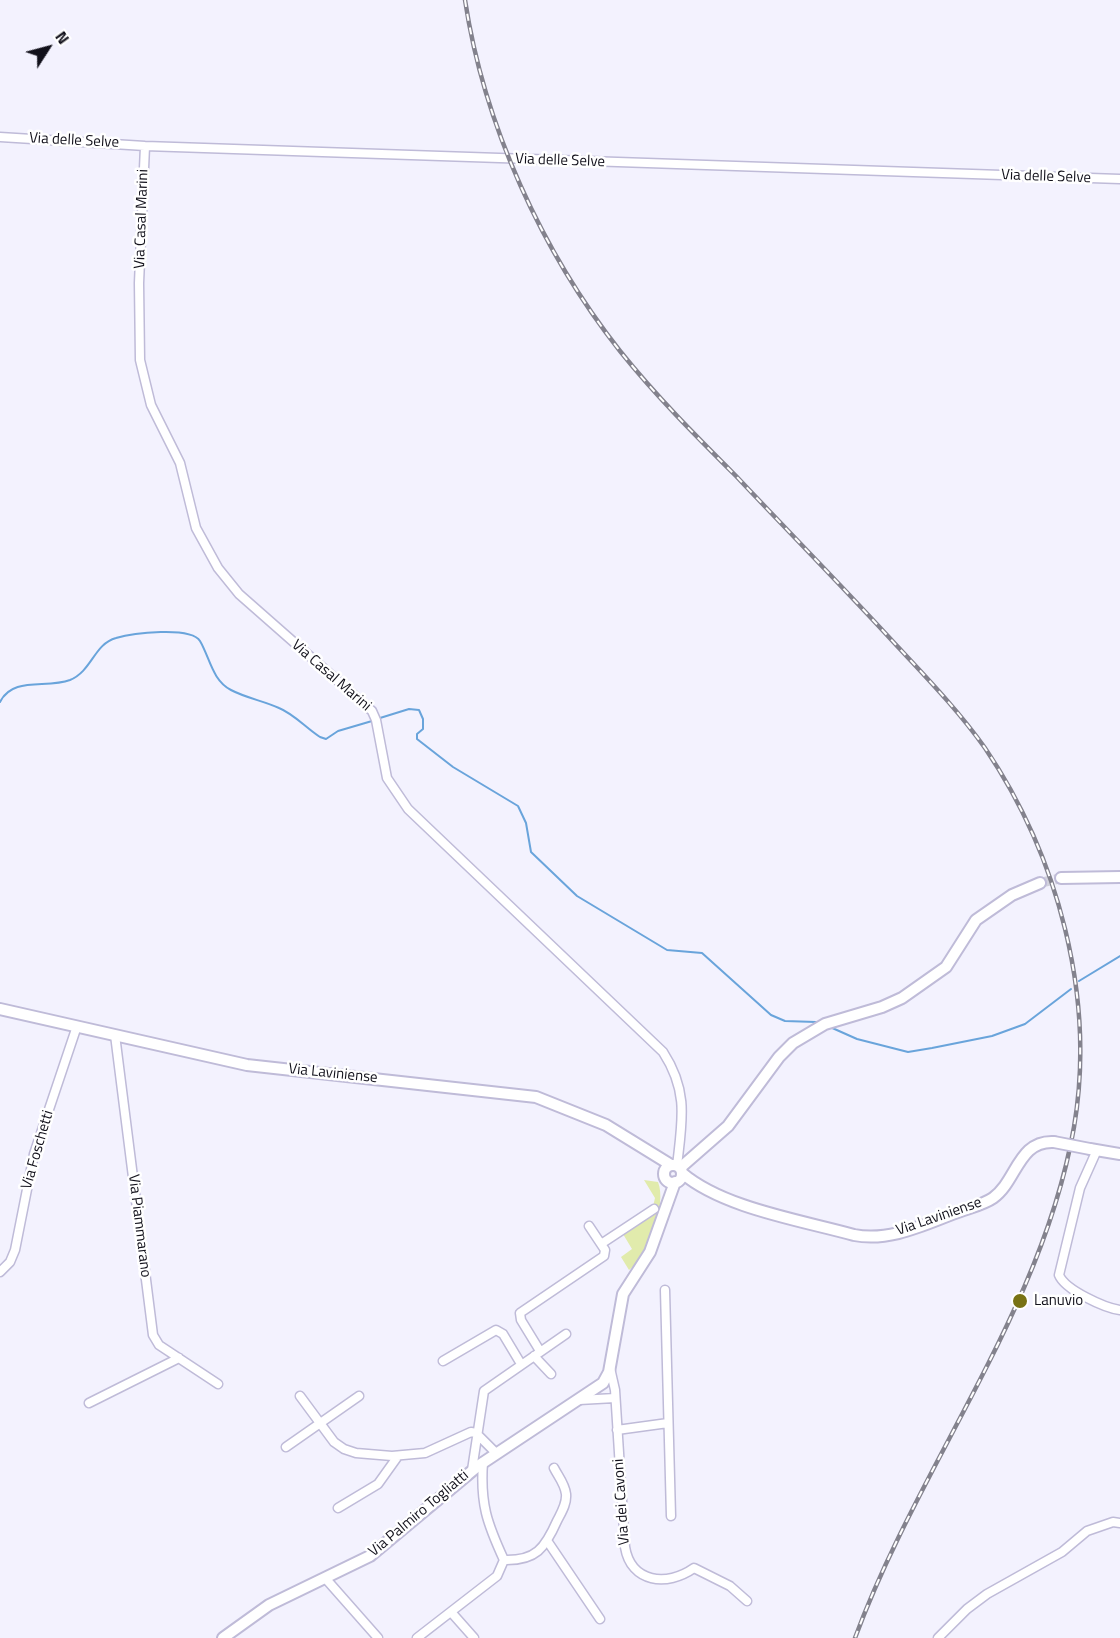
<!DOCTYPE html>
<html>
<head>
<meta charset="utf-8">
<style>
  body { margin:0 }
  #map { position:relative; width:1120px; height:1638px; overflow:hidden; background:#f3f2fe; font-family:"Titillium Web",sans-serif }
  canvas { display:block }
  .north { position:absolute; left:18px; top:18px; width:60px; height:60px; -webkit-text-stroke:4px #fff; paint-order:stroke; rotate:54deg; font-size:16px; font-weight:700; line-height:24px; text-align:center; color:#12111b }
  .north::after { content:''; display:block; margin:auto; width:21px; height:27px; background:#12111b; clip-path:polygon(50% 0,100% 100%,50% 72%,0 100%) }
</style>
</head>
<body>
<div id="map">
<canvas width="1120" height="1638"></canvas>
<div class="north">N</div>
</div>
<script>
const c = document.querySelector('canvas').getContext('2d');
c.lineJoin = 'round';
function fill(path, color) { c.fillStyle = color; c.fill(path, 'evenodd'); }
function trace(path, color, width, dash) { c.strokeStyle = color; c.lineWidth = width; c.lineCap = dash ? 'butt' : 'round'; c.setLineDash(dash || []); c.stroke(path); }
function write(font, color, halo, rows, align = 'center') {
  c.font = font + ' "Titillium Web",sans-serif'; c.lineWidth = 5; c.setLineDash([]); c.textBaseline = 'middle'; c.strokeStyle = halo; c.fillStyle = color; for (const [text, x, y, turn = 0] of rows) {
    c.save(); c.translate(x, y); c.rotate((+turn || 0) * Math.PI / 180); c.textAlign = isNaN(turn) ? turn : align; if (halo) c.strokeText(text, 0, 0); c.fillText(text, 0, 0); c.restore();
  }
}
const green = new Path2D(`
  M644 1180 658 1182C667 1204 649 1256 629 1270L621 1257 632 1249 623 1234 651 1215 655 1198Z`);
const stream = new Path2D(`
  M0 702C13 676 46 689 70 680 92 671 94 644 116 638 132 633 191 626 200 641 210 658 212 680 231 690 246 698 264 701 279 708 294 714 306 728 320 737L326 739 338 731 372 721
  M380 718 409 709 419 710 423 719V729L417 734V739L453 767 518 806 526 823 531 852 577 896 667 950 702 953 771 1015 785 1021 816 1022
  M1079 981 1120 956
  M830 1027 857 1039 908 1052 932 1048 992 1036 1025 1024 1071 989`);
const tertiaryTunnel = new Path2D(`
  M1040 883 1061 878`);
const minor = new Path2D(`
  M0 137 145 146 1120 179
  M145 146 139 283 140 360 151 405 180 463 196 528 218 568 239 594 372 711 376 720 387 778 408 809 663 1052C689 1092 682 1121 677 1166
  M115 1035 153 1335 159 1345 218 1384
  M1097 1150 1080 1188 1059 1275C1065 1290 1105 1308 1120 1310
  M601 1244 654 1209
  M0 1272 10 1262 15 1250 34 1154 77 1026
  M665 1290 671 1516
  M540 1351 521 1320 520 1313 604 1256 605 1250 589 1226
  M534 1356 551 1374
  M443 1361 496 1330 503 1334 521 1364
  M610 1368 615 1390 625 1547C631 1583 667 1587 694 1568L730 1586 747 1601
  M300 1396 334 1442 344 1449 356 1453 392 1456 425 1453 471 1432 476 1433 496 1453
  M579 1400 615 1398
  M89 1403 179 1358
  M617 1430 668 1423
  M286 1447 359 1396
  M483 1462C480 1504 487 1523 504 1560 536 1561 545 1548 557 1521 561 1513 567 1504 566 1494 565 1484 558 1476 554 1468
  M472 1470 484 1391 566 1334
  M338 1508 378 1484 398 1456
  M548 1542 600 1619
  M326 1579 378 1638
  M451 1612 474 1638
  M417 1638 497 1576 504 1560
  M938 1638 967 1609 987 1594 1062 1552 1087 1531 1113 1522 1120 1523`);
const tertiary = new Path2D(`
  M1061 878 1120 877
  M0 1009 247 1065 536 1097 606 1125 671 1165
  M1090 1149 1120 1154
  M664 1174a9 9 0 1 1 18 0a9 9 0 1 1-18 0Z
  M680 1168 728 1126 779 1057 793 1043 825 1024 882 1007 902 998 946 967 976 920 1012 895 1040 883
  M682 1173C723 1208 800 1220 854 1235 889 1242 923 1225 955 1213 968 1208 983 1205 993 1198 1017 1181 1018 1140 1054 1142
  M223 1638 269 1605 370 1556 478 1466 603 1383 609 1372 623 1294 650 1252 675 1182`);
const rail = new Path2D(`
  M465 0C484 125 542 252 620 351 656 396 696 436 736 476 786 529 837 581 886 634 920 671 956 707 985 748 1058 856 1096 997 1074 1127 1042 1312 919 1464 855 1638`);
const tertiaryBridge = new Path2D(`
  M1054 1142 1090 1149`);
const markers = [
  [1020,1301,8,"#787214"]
];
const streetNames = [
  ["Via delle Selve",74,141,3],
  ["Via delle Selve",560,161,2],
  ["Via delle Selve",1046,177,2],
  ["Via Casal Marini",142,219,-88],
  ["Via Casal Marini",331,676,41],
  ["Via Laviniense",333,1074,6],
  ["Via Foschetti",38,1150,-74],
  ["Via Laviniense",939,1217,-19],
  ["Via Piammarano",139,1226,83],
  ["Via dei Cavoni",622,1502,-94],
  ["Via Palmiro Togliatti",419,1514,-40]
];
const poiNames = [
  ["Lanuvio",1034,1301]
];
fill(green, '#e1ebac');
trace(stream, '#69a4db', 2);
trace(tertiaryTunnel, '#d1d0dc', 10, [10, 5]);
trace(minor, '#bfbbd8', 11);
trace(tertiary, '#bfbbd8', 14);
trace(minor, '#fff', 8);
trace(tertiary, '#fff', 10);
trace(rail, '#83828d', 4.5);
trace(rail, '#fff', 2, [7]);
trace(tertiaryBridge, '#bfbbd8', 14, []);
trace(tertiaryBridge, '#fff', 10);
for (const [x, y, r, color] of markers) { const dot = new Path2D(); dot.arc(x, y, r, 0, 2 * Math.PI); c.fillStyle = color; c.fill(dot); trace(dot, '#fff', 2); }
write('15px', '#12111b', '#fff', streetNames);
write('15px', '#12111b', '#fff', poiNames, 'left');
</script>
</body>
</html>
